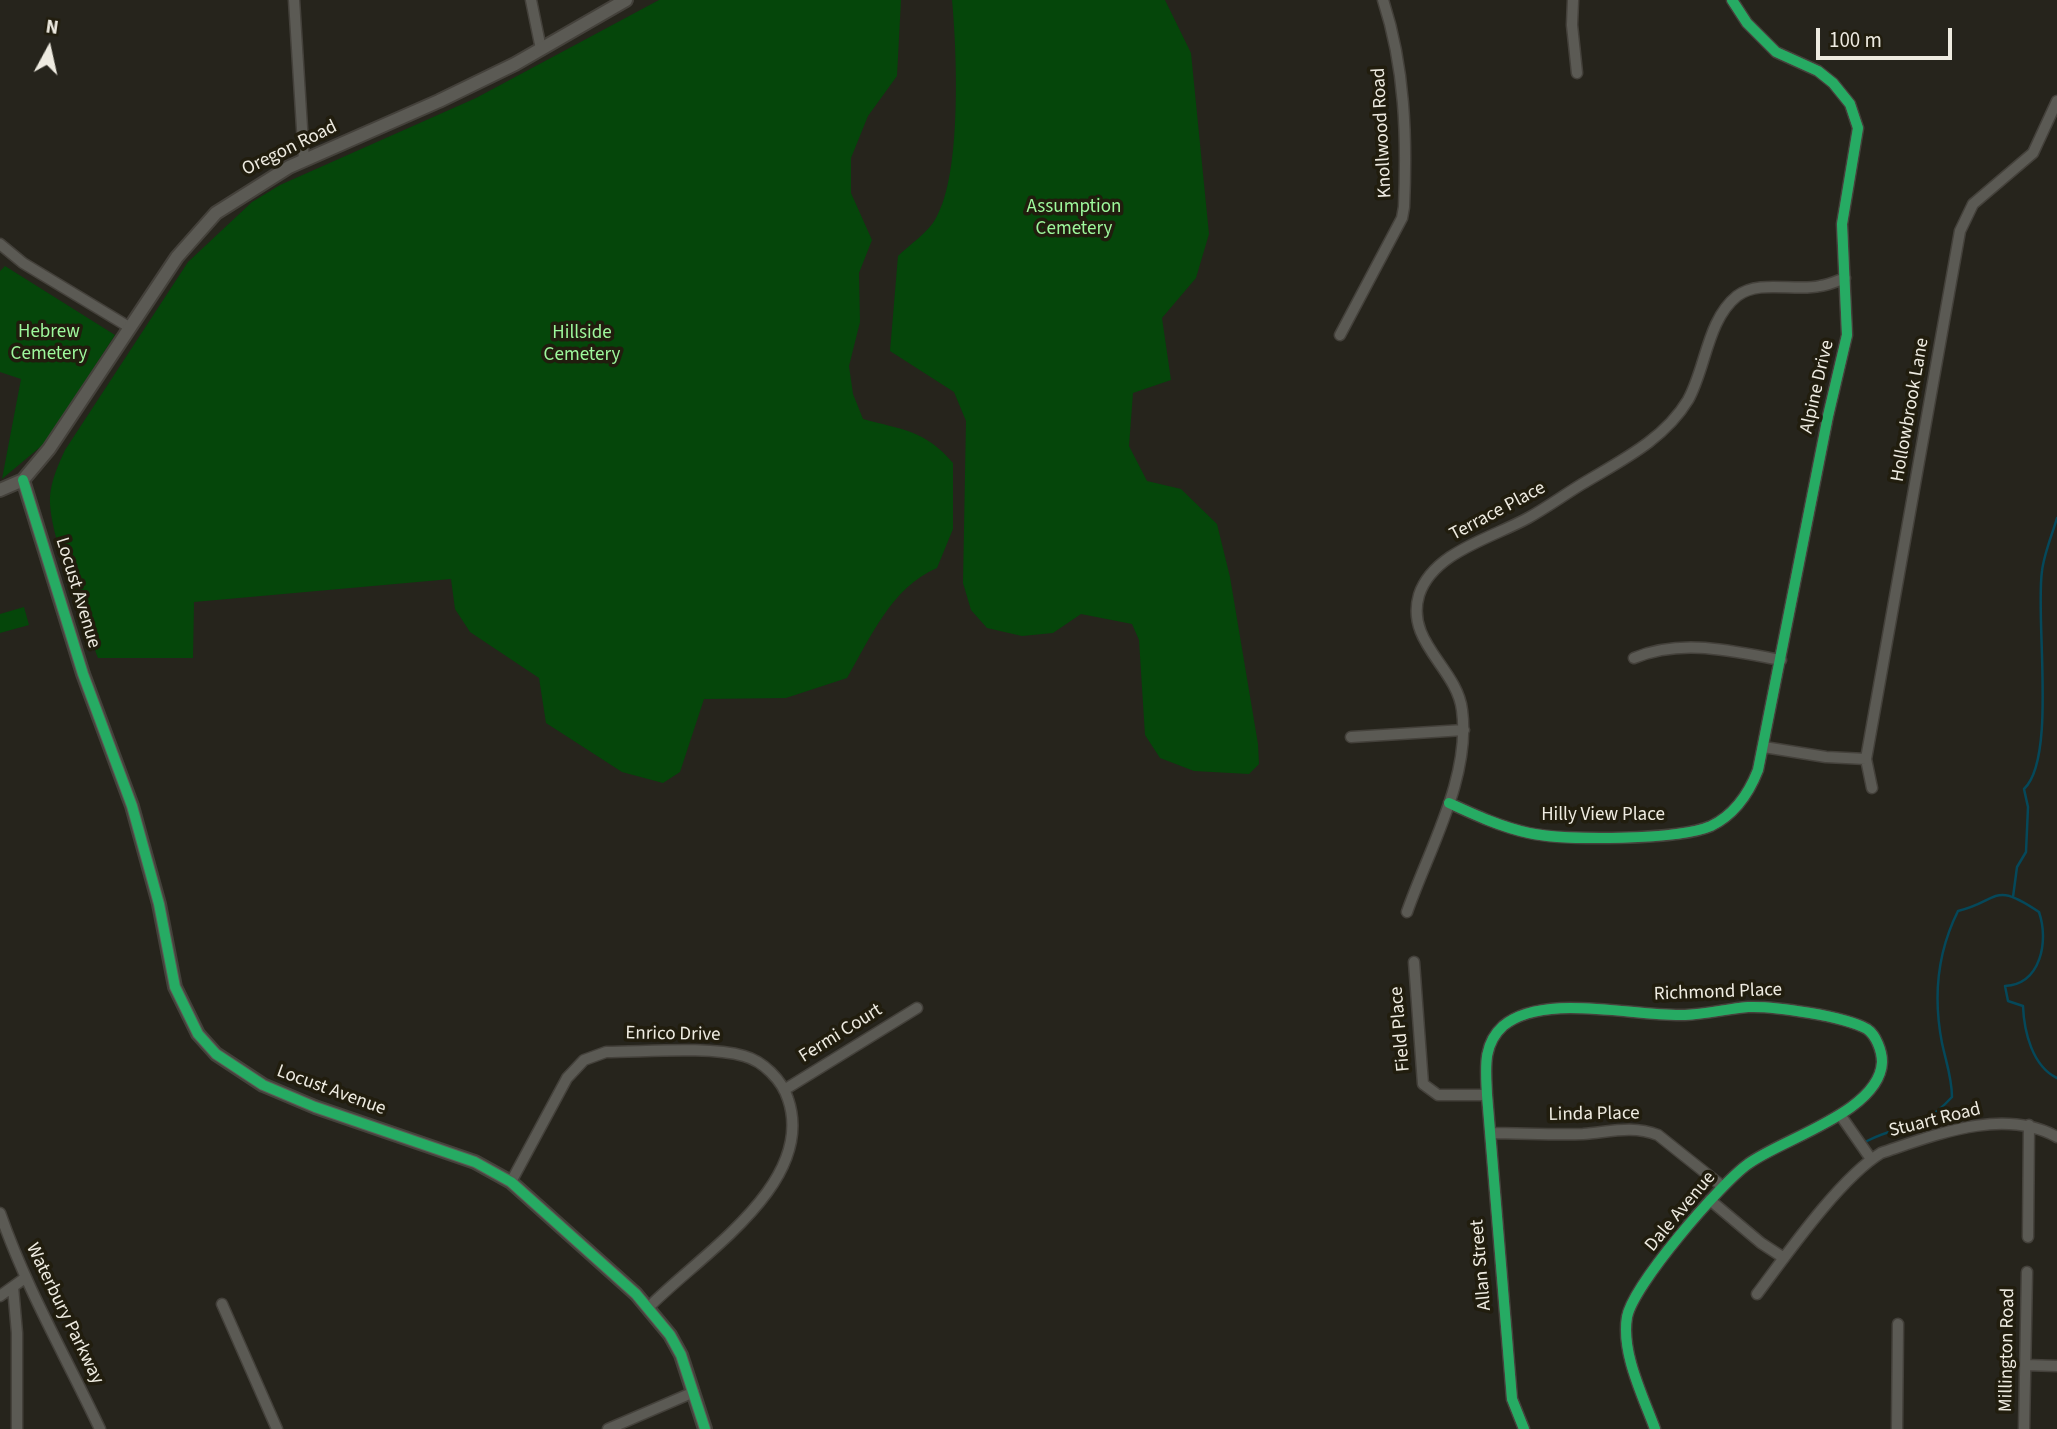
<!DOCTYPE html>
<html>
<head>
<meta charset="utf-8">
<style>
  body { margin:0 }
  #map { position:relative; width:2057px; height:1429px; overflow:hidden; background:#26241c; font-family:"Source Sans 3",sans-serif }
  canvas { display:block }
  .north { position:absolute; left:14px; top:14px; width:70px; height:70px; -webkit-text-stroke:5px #211d0e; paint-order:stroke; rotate:8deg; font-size:19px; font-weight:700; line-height:28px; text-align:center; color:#eeebe1 }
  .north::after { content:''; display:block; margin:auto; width:24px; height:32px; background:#eeebe1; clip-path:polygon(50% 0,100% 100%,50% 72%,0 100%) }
  .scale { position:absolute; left:1816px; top:28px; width:136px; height:32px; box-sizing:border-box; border:4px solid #eeebe1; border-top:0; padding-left:9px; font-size:21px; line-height:24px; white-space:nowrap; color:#eeebe1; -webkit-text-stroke:5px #211d0e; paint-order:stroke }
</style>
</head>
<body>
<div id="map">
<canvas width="2057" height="1429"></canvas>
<div class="north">N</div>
<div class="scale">100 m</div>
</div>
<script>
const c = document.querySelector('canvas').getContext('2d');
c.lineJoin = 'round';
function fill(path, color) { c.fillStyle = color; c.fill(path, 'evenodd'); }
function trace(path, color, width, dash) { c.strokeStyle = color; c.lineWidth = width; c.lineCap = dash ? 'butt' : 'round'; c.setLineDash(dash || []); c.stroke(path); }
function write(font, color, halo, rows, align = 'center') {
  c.font = font + ' "Source Sans 3",sans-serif'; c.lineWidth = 7; c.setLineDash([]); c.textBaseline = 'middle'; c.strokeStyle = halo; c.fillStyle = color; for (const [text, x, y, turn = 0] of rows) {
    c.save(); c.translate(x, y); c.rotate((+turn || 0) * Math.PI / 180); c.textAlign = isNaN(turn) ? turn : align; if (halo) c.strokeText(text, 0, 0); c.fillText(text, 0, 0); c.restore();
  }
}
const green = new Path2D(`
  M659 0H901L897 76 868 116 851 158V193L872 240 859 273 860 322 849 366 853 394 863 419C903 430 925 430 953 463V529L937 568C891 588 871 637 847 678L786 698 704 699 680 772 663 783 622 772 546 723 539 678 470 632 455 609 451 579 194 602 193 658H98C85 618 48 535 50 497 51 481 58 465 65 450L188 262 252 202 280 185 476 98Z
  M952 0H1165L1191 53 1209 234 1196 278 1162 318 1171 380 1133 393 1129 446 1147 481 1181 489 1217 524 1230 577 1258 744 1259 764 1249 774 1194 771 1160 758 1145 735 1139 640 1132 624 1081 614 1053 633 1022 636 987 628 971 610 963 583 966 421 954 392 890 351 898 256C909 245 929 232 936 218 962 174 957 52 952 0Z
  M5 266 115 335 45 443 2 479 21 379 0 372V271Z
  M24 607 29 625 0 633V614Z`);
const stream = new Path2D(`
  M2013 897 2017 867 2026 852 2028 807 2024 789C2057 758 2035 618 2042 571 2044 554 2052 535 2057 518
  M1867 1141C1904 1122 1919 1133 1952 1097 1952 1078 1946 1062 1942 1043 1933 997 1937 953 1958 911 2000 901 1992 880 2039 912 2049 941 2041 984 2005 986L2008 1001 2023 1006C2024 1031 2032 1066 2057 1078`);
const minor = new Path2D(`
  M294 0 304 160
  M531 0 541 49
  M1573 0 1572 25 1577 73
  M0 244 23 263 129 327
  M1340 335 1402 218 1404 207C1407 137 1405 67 1383 0
  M1634 658C1682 638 1732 651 1781 660
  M1351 737 1464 730
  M1764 747 1826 757 1866 759
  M1872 788 1866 759 1960 231 1973 204 2033 153 2057 101
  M1449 803C1475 815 1501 827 1529 833 1565 841 1679 840 1711 826 1734 815 1749 793 1758 770L1828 416 1847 335 1842 224 1858 128 1850 104 1833 83 1818 71 1776 52 1747 23 1732 0
  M1407 912C1429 849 1471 777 1462 710 1457 668 1405 642 1419 595 1433 552 1492 538 1528 518 1546 508 1564 495 1582 484 1620 461 1664 440 1688 400 1706 368 1707 320 1737 296 1759 279 1796 292 1820 286 1829 285 1837 281 1845 278
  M1414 962 1423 1084 1438 1095H1487
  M784 1090 917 1008
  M1841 1116 1871 1159
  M1490 1133C1521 1133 1552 1135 1583 1134 1610 1132 1632 1125 1658 1135L1722 1186
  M511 1182 567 1078 584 1060 606 1052C645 1052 708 1046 744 1056 763 1061 782 1080 788 1099 817 1184 698 1256 648 1308
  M1710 1200 1761 1243 1784 1258
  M0 1213C26 1288 66 1357 100 1429
  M2028 1237 2029 1125
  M13 1287 17 1333V1429
  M1757 1294C1787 1254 1840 1178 1881 1153 1935 1135 2003 1107 2057 1137
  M0 1296 25 1278
  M222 1304 277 1429
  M2026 1365 2057 1366
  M608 1429 694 1392
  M1524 1429 1512 1399 1487 1095C1486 1070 1482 1045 1503 1026 1544 992 1634 1017 1685 1015 1706 1014 1727 1009 1748 1007 1774 1006 1844 1016 1867 1029 1876 1035 1882 1051 1882 1062 1880 1112 1781 1139 1748 1164 1720 1184 1633 1285 1627 1317 1621 1353 1643 1396 1655 1429
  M1897 1429 1898 1324
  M2024 1429 2027 1272`);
const tertiary = new Path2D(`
  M23 480 83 674 132 806 159 904 175 987 198 1034 216 1054 263 1085 315 1107 475 1162 511 1182 636 1294 670 1335 681 1355 705 1429
  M0 490 23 480 49 449 177 257 216 213 289 167 439 101 515 64 626 0`);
const cycleway = new Path2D(`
  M23 480 83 674 132 806 159 904 175 987 198 1034 216 1054 263 1085 315 1107 475 1162 511 1182 636 1294 670 1335 681 1355 705 1429
  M1449 803C1475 815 1501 827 1529 833 1565 841 1679 840 1711 826 1734 815 1749 793 1758 770L1828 416 1847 335 1842 224 1858 128 1850 104 1833 83 1818 71 1776 52 1747 23 1732 0
  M1524 1429 1512 1399 1487 1095C1486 1070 1482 1045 1503 1026 1544 992 1634 1017 1685 1015 1706 1014 1727 1009 1748 1007 1774 1006 1844 1016 1867 1029 1876 1035 1882 1051 1882 1062 1880 1112 1781 1139 1748 1164 1720 1184 1633 1285 1627 1317 1621 1353 1643 1396 1655 1429`);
const streetNames = [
  ["Knollwood Road",1383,133,-93],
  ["Oregon Road",290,149,-26],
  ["Alpine Drive",1818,387,-77],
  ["Hollowbrook Lane",1911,410,-80],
  ["Terrace Place",1498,512,-28],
  ["Locust Avenue",77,593,73],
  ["Hilly View Place",1603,816],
  ["Richmond Place",1718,993,-2],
  ["Field Place",1401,1029,-95],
  ["Fermi Court",841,1034,-32],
  ["Enrico Drive",673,1035,1],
  ["Locust Avenue",331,1091,20],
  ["Linda Place",1594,1115,-1],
  ["Stuart Road",1935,1121,-14],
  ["Dale Avenue",1681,1212,-50],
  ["Allan Street",1482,1265,-95],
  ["Waterbury Parkway",64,1314,64],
  ["Millington Road",2008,1350,-89]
];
const parkNames = [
  ["Assumption",1074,208],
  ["Cemetery",1074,230],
  ["Hebrew",49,333],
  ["Cemetery",49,355],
  ["Hillside",582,334],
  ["Cemetery",582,356]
];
fill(green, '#05460a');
trace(stream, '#05485a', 2.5);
trace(minor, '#44413b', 13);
trace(tertiary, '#44413b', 16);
trace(minor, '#5b5a54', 10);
trace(tertiary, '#5b5a54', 12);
trace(cycleway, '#26ab63', 10);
write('19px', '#eeebe1', '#211d0e', streetNames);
write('19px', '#9ef89c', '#211d0e', parkNames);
</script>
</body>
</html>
